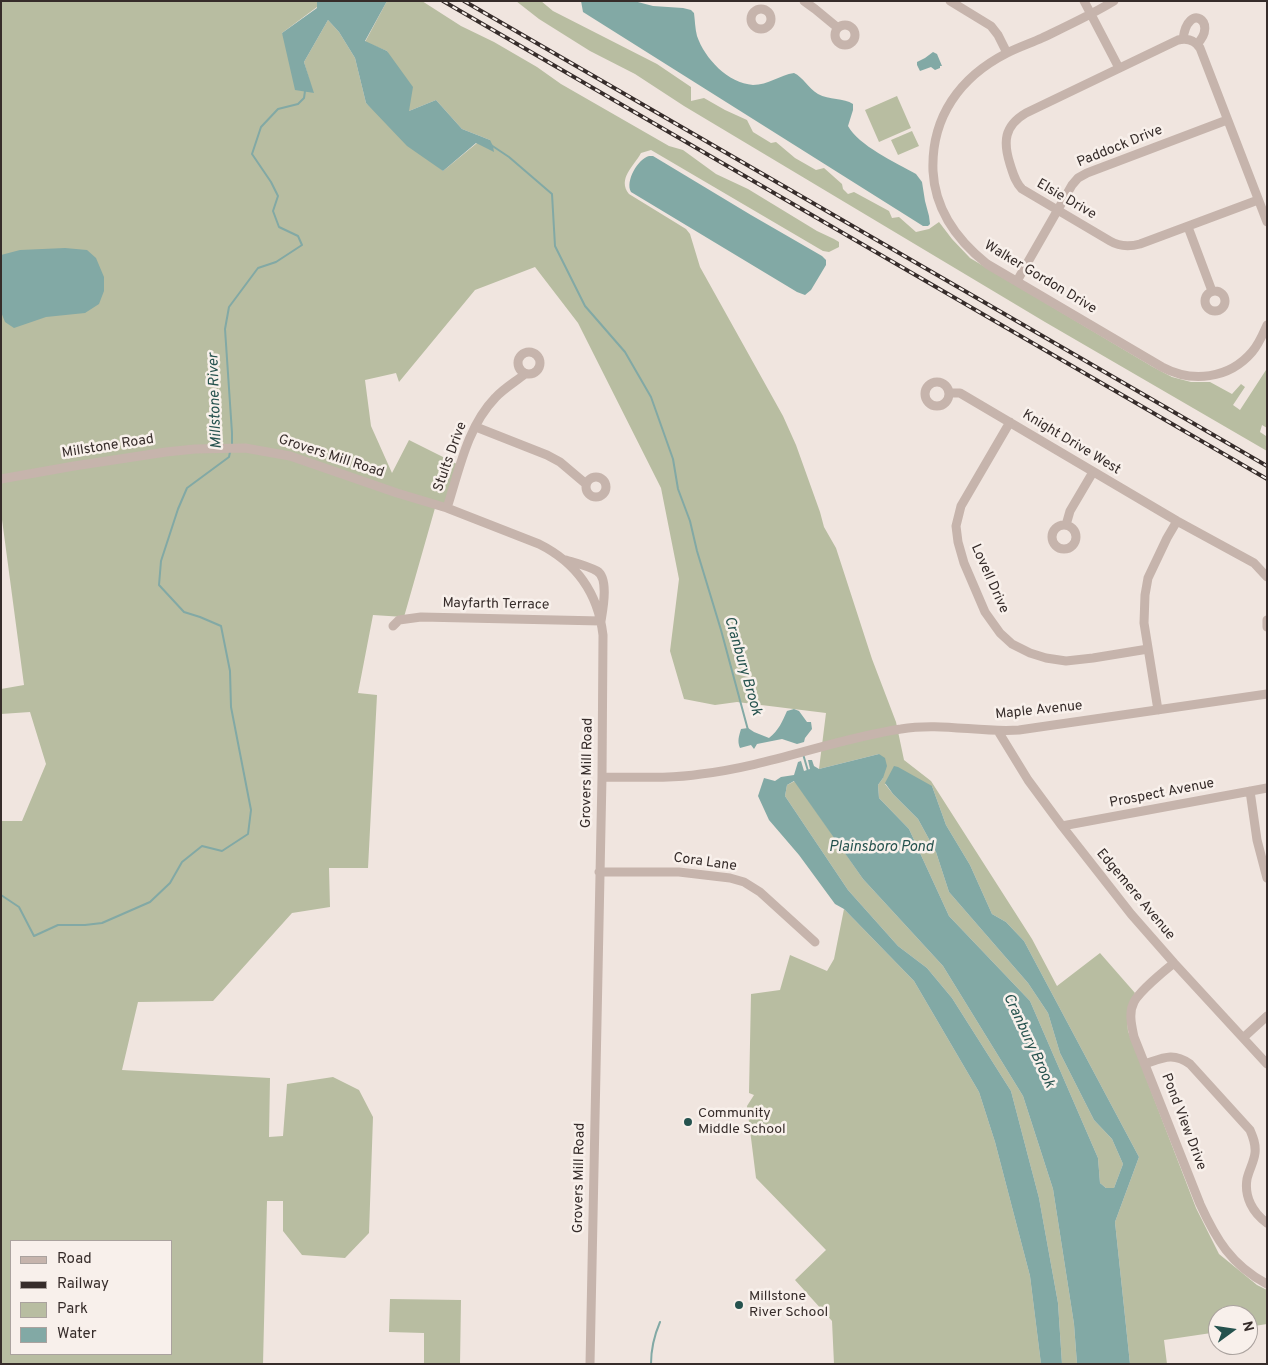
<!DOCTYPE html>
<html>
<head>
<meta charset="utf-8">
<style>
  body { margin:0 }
  #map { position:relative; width:1268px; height:1365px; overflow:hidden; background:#f0e5df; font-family:Overpass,sans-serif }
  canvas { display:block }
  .frame { position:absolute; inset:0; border:2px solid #362c2a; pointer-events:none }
  .legend { position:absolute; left:10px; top:1240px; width:162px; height:115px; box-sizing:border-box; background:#f8f0eb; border:1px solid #aaa29e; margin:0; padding:6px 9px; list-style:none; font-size:15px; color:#362c2a }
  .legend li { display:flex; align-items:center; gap:10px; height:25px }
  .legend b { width:25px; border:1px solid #aaa29e }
  .north { position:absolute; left:1208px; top:1305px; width:50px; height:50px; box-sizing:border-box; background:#f8f0eb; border:1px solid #aaa29e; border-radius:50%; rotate:76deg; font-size:14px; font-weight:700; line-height:20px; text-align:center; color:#362c2a }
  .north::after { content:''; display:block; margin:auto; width:18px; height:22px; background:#25524e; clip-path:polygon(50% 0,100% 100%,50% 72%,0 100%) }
</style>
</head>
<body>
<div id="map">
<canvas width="1268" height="1365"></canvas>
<div class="frame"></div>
<ul class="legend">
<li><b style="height:6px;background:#c6b4ac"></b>Road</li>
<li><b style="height:6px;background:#362c2a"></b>Railway</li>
<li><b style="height:14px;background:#b8bda1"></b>Park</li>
<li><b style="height:14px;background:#82a9a5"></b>Water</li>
</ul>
<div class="north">N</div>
</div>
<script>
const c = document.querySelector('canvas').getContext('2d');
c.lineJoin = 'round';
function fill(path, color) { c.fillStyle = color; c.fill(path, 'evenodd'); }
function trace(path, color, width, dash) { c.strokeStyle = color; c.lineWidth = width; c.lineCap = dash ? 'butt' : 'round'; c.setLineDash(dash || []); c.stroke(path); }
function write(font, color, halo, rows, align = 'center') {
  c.font = font + ' Overpass,sans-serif'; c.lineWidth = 5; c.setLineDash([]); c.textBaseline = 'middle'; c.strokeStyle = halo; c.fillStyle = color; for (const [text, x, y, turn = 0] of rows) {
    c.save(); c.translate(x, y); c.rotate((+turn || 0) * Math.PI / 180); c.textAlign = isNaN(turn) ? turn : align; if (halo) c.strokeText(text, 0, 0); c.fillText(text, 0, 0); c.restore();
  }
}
const green = new Path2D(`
  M1 1H317V7L282 33 313 93 304 62 328 20 339 32 355 58 366 103 443 171 477 143 490 140 462 129 436 100 409 111 387 51 365 42 387 1H422L461 26 494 42 537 67 561 84 669 146 683 150 716 174 748 189 817 231 834 239 839 242V247L829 252 823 251 651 150 641 153C634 166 617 179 629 194L686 229 690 234 700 267 783 416 796 445 820 512 824 527 836 548 872 659 896 722 904 760 931 781 1032 939 1057 986 1100 953 1135 993C1127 1005 1127 1017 1128 1031L1196 1208 1219 1254 1257 1285 1267 1290V1324L1248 1327V1315H1218V1332L1164 1340 1167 1364H1130L1115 1222 1139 1157 1024 941 1006 922 992 914 970 865 946 825 932 786 885 784 893 794 918 819 936 852 949 892 1028 983 1048 1013 1060 1053 1094 1120 1112 1139 1123 1164 1114 1188H1106L1100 1183 1098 1158 1030 1001 949 916 909 829 879 798 878 785 883 778 879 754 819 769 826 713 737 702 715 705 684 699 670 651 679 579 661 488 578 323 535 267 475 290 399 382 396 373 365 380 371 426 392 473 409 440 457 464 443 511 435 508 404 617 373 615 358 693 377 695 368 868H329L330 907 292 913 213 1001 138 1002 122 1070 270 1078 269 1137 283 1136 287 1084 333 1077 359 1090 373 1117 369 1233 345 1258 302 1255 283 1231V1201H267L263 1364H1V821H22L46 764 30 712 1 714V689L24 685 1 512ZM11 1241H171V1354H11Z
  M516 1H541L553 11 657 64 691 87V101L704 98 725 110 747 120 753 132 771 143 776 142 795 158 816 170 824 168 842 184 843 189 848 194 854 192 889 211 892 218 899 217 916 232 929 229 939 222 952 239 970 258 1153 367 1172 377 1191 382H1210L1232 394 1241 384 1245 387 1233 405 1240 410 1266 370 1267 428 1262 425 1260 432 1266 436H1267V451L1045 322 684 106 635 74 590 51 539 19Z
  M897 96 911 128 879 142 865 110Z
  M912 131 919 146 898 155 891 140Z
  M795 781 863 879 943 966 1023 1096 1053 1189 1074 1324 1077 1364H1062L1058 1303 1039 1198 1011 1091 952 998 927 968 898 946 848 890 785 796 787 785Z
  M844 909 914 981 979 1092 995 1142 1030 1276 1041 1364H834L832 1321 795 1280 826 1250 756 1178 747 1106 754 1095 749 1093 751 994 780 990 790 955 827 971 834 959Z
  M390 1299 461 1300 460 1364 424 1363V1333L389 1332Z`);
const water = new Path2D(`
  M317 1H387L365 41 387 51 413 87 409 111 436 100 462 129 490 140 493 146 494 152 476 143 443 171 407 146 366 103 355 58 339 32 328 20 304 62 314 93 295 90 282 33 317 8Z
  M581 1H634L653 6 683 8 691 10 694 13C695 21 695 28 697 36 705 59 728 83 753 85 768 85 780 75 794 73 803 77 808 88 818 94 829 100 844 98 853 104V110L848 126C858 145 896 163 916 174L922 182 925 201 929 216 930 224 928 226H923L583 12Z
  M933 52 937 54 942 66H940V68L935 70 931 67 920 71 917 65V62L925 58Z
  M649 156H653L751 215 822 256 826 260V265L811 290 805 295 797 292 631 192C625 181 638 159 649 156Z
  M65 248 87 250 96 258 104 277V291L99 304 85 313 46 317 14 328 5 322 1 312V255L20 250Z
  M794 709 799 711 807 722H811L812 729 805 738 804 742 797 744 782 739 757 744 754 749 751 745 740 748C737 741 739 736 741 729L748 728 754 732 769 738C779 730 782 722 787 711Z
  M879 754 885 758 887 766 883 778 878 785 879 798 909 829 949 916 1030 1001 1098 1158 1100 1183 1106 1188H1114L1123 1164 1112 1139 1094 1120 1060 1053 1048 1013 1028 983 949 892 936 852 918 819 893 794 885 783 894 766 898 767 932 786 946 825 970 865 992 914 1006 922 1024 941 1139 1157 1115 1222 1130 1364H1077L1074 1324 1053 1189 1023 1096 943 966 863 879 794 781 787 785 785 796 848 890 898 946 927 968 952 998 1011 1091 1039 1198 1058 1303 1062 1364H1041L1030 1276 995 1142 979 1092 914 981 844 909 835 904 799 855 769 820 758 796 764 778 775 781 781 777 794 775 798 762 801 761 804 771 810 769 808 760H812L814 766 819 769Z`);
const stream = new Path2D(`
  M491 145 509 157 552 194 555 246 585 306 625 352 651 397 673 459 678 489 690 521 697 551 721 630 748 730
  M232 445V433L225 329 229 307 258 268 276 262 302 245 298 236 279 227 273 211 278 196 271 182 252 154 261 127 278 109 298 104 304 98 305 91
  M803 754 808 771
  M1 895 19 907 34 936 58 925H85L102 923 150 902 170 883 182 862 202 846 222 851 248 834 251 810 231 707 230 671 221 626 200 617 184 612 159 585 161 561 178 509 187 488 229 457 230 452
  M651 1364C651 1349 654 1336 660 1322`);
const minor = new Path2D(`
  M804 1 815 9 838 28
  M950 1 991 26 998 35 1007 53
  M1084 1 1119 68
  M1114 1C1091 15 1067 26 1042 38 1031 43 1019 47 1007 53 960 77 931 117 933 171 935 210 958 241 987 264L1162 367C1192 383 1229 379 1252 352 1259 344 1263 334 1267 325
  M751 19a10 10 0 1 1 20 0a10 10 0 1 1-20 0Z
  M835 35a10 10 0 1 1 20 0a10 10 0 1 1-20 0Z
  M1183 39C1188 1 1219 22 1197 44
  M1258 200 1140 244C1129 247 1120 247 1110 241L1022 189C1015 182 1013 173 1010 164 1003 142 1004 126 1026 113L1178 40C1187 38 1195 40 1200 48L1267 222
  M1188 227 1212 291
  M1017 281 1072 185 1078 178 1087 173 1227 120
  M1205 301a10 10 0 1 1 20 0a10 10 0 1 1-20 0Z
  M518 363a11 11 0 1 1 22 0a11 11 0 1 1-22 0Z
  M925 394a12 12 0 1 1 24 0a12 12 0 1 1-24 0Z
  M949 393H960L1177 521 1254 563 1267 577
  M1010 422 961 506 956 526 958 542 964 563 985 612 1000 633 1012 644 1030 653 1046 658 1066 661 1093 658 1148 649
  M476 427 547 455 560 462 586 484
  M586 487a10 10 0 1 1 20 0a10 10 0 1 1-20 0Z
  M1 479 74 466 166 452 195 449 245 448 290 456 397 493 447 508 539 544C577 563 598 593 603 635L602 777 590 1364
  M447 508C459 471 467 427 495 398 503 389 515 382 525 374
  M1052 537a12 12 0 1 1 24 0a12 12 0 1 1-24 0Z
  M1066 525 1070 511 1093 472
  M1267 620V627
  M393 626 399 620 421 617 601 621C603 609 609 578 597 571 588 566 576 563 566 560
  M1158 710 1144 623 1145 595 1148 578 1167 538 1177 521
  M998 731 1028 780 1062 826 1131 914 1174 963 1267 1064
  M602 777C635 777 669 779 701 774 769 766 834 739 901 729 941 722 980 733 1019 730L1267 694
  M1250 791 1257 840 1267 878
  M1062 826 1267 788
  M599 872H679L730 878 744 882 760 892 815 942
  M1174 963C1164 971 1139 992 1134 1002 1128 1013 1132 1027 1134 1037L1200 1204C1216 1239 1231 1265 1267 1284
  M1243 1038 1267 1016
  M1145 1064C1163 1058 1173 1052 1190 1064L1250 1130C1253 1137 1256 1144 1255 1153 1254 1162 1249 1170 1247 1179 1244 1197 1253 1213 1267 1223`);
const rail = new Path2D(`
  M443 1 1267 479
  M464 1 1267 466`);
const markers = [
  [688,1122,5,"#25524e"],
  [739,1305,5,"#25524e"]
];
const streetNames = [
  ["Paddock Drive",1120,147,-22],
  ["Elsie Drive",1066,200,30],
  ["Walker Gordon Drive",1040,278,31],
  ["Knight Drive West",1071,443,31],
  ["Millstone Road",108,447,-9],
  ["Grovers Mill Road",331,457,18],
  ["Stults Drive",451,457,-70],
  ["Lovell Drive",989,579,66],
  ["Mayfarth Terrace",496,605,1],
  ["Maple Avenue",1039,711,-6],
  ["Grovers Mill Road",588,773,-89],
  ["Prospect Avenue",1162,794,-11],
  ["Cora Lane",705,863,8],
  ["Edgemere Avenue",1135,895,50],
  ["Pond View Drive",1183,1122,69],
  ["Grovers Mill Road",580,1178,-89]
];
const poiNames = [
  ["Community",698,1114],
  ["Middle School",698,1130],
  ["Millstone",749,1297],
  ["River School",749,1313]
];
const waterNames = [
  ["Millstone River",216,401,-92],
  ["Cranbury Brook",742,666,74],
  ["Plainsboro Pond",881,848],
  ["Cranbury Brook",1028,1041,65]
];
fill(green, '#b8bda1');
fill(water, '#82a9a5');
trace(stream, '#82a9a5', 2);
trace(minor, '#c6b4ac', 9);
trace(rail, '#362c2a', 4);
trace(rail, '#f8f0eb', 2, [5.5]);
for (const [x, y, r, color] of markers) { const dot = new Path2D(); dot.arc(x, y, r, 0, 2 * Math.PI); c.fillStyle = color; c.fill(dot); trace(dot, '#f8f0eb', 2); }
write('14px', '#362c2a', '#f8f0eb', streetNames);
write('14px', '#362c2a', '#f8f0eb', poiNames, 'left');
write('italic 15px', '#25524e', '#f8f0eb', waterNames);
</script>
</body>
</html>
